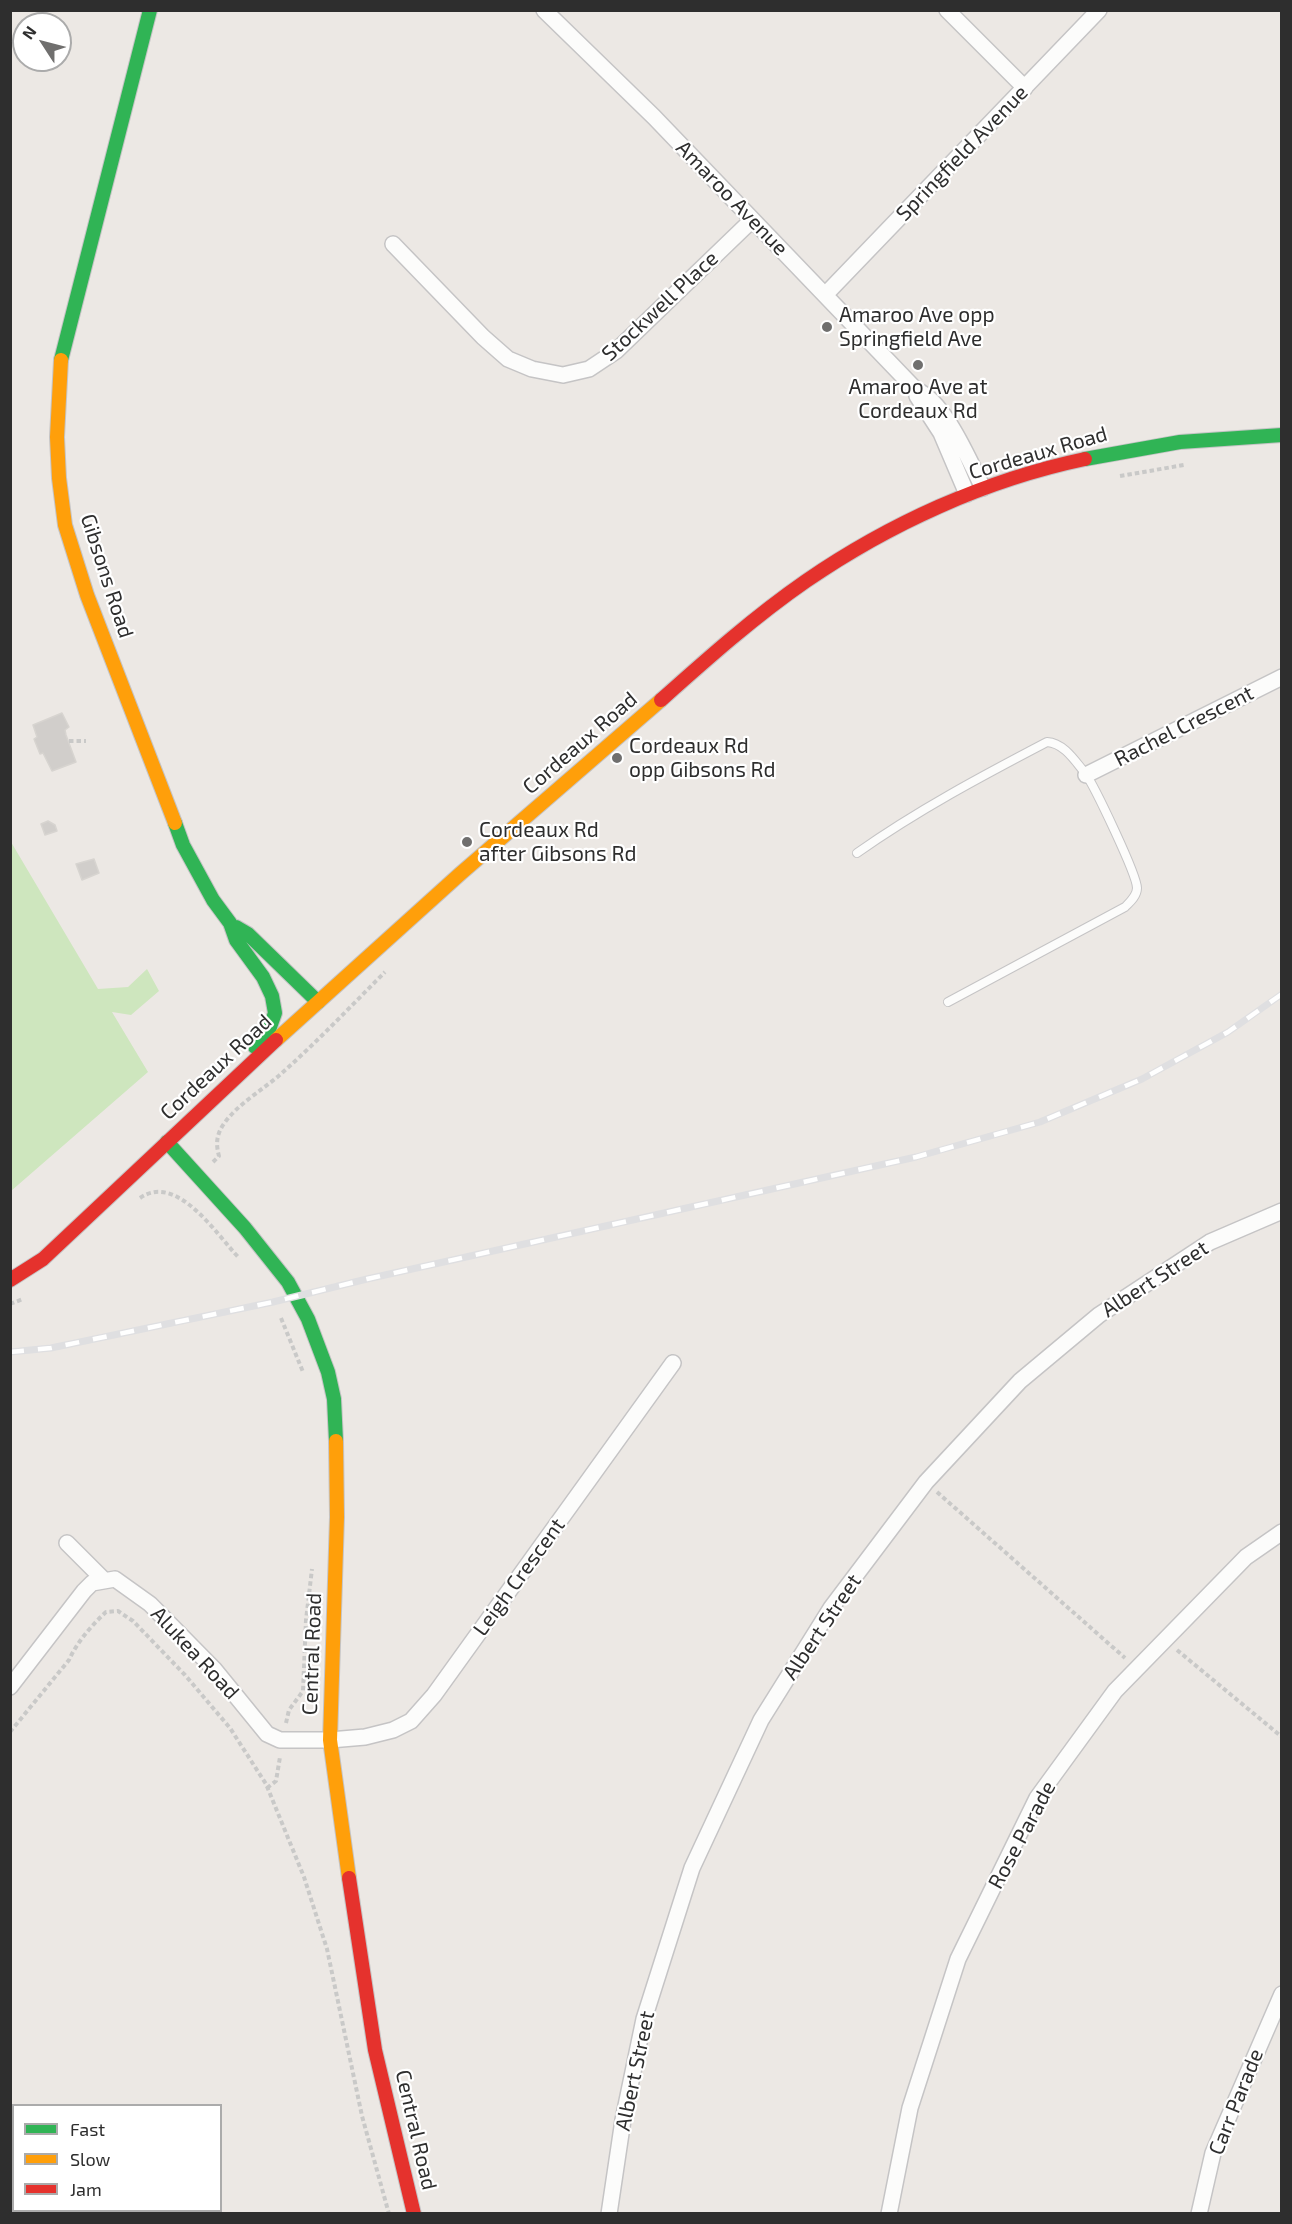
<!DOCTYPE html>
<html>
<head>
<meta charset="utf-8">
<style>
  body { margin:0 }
  #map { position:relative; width:1292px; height:2224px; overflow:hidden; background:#ece8e4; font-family:"Exo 2",sans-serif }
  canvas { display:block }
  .frame { position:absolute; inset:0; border:12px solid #2e2e2e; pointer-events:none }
  .legend { position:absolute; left:12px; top:2104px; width:210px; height:108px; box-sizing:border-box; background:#fff; border:2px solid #ababab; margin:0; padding:8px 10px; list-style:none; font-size:18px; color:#2e2e2e }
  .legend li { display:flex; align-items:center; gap:12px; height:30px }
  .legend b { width:30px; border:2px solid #ababab }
  .north { position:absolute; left:12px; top:12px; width:60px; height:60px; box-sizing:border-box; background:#fff; border:2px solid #ababab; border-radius:50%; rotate:306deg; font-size:16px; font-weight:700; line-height:24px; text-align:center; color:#2e2e2e }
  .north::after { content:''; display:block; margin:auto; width:21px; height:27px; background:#706f6e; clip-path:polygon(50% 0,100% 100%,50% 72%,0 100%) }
</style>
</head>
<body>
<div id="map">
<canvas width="1292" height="2224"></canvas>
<div class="frame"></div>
<ul class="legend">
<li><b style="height:8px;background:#30b455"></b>Fast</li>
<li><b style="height:8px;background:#ff9f0a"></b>Slow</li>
<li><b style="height:8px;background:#e5322d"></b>Jam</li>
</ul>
<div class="north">N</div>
</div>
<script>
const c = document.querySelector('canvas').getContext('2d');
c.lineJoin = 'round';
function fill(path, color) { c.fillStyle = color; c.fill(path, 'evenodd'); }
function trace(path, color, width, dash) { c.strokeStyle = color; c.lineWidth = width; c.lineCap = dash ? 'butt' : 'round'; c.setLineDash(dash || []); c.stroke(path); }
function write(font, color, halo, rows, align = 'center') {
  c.font = font + ' "Exo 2",sans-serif'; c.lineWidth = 4.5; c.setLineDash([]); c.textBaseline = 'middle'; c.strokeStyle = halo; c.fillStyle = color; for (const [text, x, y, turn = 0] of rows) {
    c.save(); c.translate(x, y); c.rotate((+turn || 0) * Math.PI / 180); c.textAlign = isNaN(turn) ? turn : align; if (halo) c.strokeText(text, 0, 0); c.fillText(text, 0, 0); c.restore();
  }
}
const green = new Path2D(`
  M11 842 98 989 128 987 147 969 159 991 131 1015 112 1012 148 1072 11 1191Z`);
const building = new Path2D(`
  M62 713 69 727 65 730 66 735 76 762 52 771 43 753 40 754 34 739 37 737 33 725Z
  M48 821 55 825 57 831 45 835 41 824Z
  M94 859 99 873 82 880 76 864Z`);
const path = new Path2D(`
  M1120 476 1184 465
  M69 741H86
  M213 1162 219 1156C216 1145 216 1136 223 1125 237 1104 263 1090 282 1073 318 1041 351 1006 385 972
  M140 1198C177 1172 217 1235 239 1258
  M10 1304 23 1299
  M281 1318 303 1372
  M937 1492 1125 1658
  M1177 1650 1282 1737
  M286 1723 289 1710 303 1691 306 1620 312 1569
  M10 1732 69 1660C77 1642 92 1625 106 1612L118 1611 133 1621 185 1675 230 1728 266 1784 304 1877 327 1949 362 2116 389 2214
  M267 1788 276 1781 280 1757`);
const lane = new Path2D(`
  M857 853C918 810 982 776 1047 742 1064 743 1075 761 1085 773 1094 785 1137 875 1137 888 1137 896 1130 902 1125 907L948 1002`);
const street = new Path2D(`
  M544 10 654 117 916 390C944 400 970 462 983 488
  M947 10 1025 88
  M393 244 483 337 508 359 532 369 563 375 589 369 616 351 752 220
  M825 295 1099 10
  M917 396 941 433 967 494
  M1086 775 1282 677
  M67 1543 104 1580
  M10 1687 84 1591 92 1583 115 1579 150 1604 214 1669 267 1734 280 1740H330L365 1737 393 1730 411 1721 434 1695 673 1363
  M609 2214 623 2120 644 2019 692 1868 761 1720 831 1608 926 1482 1020 1381 1099 1315 1210 1242 1282 1211
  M889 2214 910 2108 958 1959 1037 1798 1115 1691 1246 1557 1282 1532
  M1199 2214 1213 2153 1282 1994`);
const fast = new Path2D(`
  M61 360 150 10
  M1085 459 1180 442 1282 435
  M175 823 183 845 213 900 230 923 236 940 263 977 272 996 275 1013 270 1027 255 1047
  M236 927 248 934 318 1002
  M167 1142 245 1228 288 1282 308 1319 328 1372 334 1399 336 1441`);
const slow = new Path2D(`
  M61 360 57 437 59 478 65 525 87 595 175 823
  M276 1040 460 874 661 700
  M336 1441 337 1517 330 1740 349 1878`);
const jam = new Path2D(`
  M661 700C707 659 754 617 806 581 889 524 985 480 1085 459
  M10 1280 43 1259 276 1040
  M349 1878 375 2050 414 2214`);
const rail = new Path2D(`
  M10 1352 51 1348 273 1302 367 1279 916 1157 1040 1122 1142 1079 1228 1032 1282 994`);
const markers = [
  [827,327,6,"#706f6e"],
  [918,365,6,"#706f6e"],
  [617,758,6,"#706f6e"],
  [467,842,6,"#706f6e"]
];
const streetNames = [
  ["Springfield Avenue",962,153,-46],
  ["Amaroo Avenue",732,198,46],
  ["Stockwell Place",660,306,-43],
  ["Cordeaux Road",1038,453,-16],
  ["Gibsons Road",107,576,72],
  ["Rachel Crescent",1184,726,-27],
  ["Cordeaux Road",580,743,-41],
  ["Cordeaux Road",216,1067,-43],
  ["Albert Street",1155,1279,-33],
  ["Leigh Crescent",519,1577,-54],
  ["Albert Street",822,1627,-56],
  ["Alukea Road",195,1653,47],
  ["Central Road",312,1654,-88],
  ["Rose Parade",1022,1835,-62],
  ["Albert Street",635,2071,-78],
  ["Carr Parade",1236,2102,-68],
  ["Central Road",416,2130,77]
];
const poiNames = [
  ["Amaroo Ave opp",839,315],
  ["Springfield Ave",839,339],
  ["Amaroo Ave at",918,387,"center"],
  ["Cordeaux Rd",918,411,"center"],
  ["Cordeaux Rd",629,746],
  ["opp Gibsons Rd",629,770],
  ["Cordeaux Rd",479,830],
  ["after Gibsons Rd",479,854]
];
fill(green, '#cee6be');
fill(building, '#d1cecb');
trace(building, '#d7d4d0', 1.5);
trace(lane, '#c5c4c5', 10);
trace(street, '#c5c4c5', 18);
trace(fast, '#c5c4c5', 16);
trace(slow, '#c5c4c5', 16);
trace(jam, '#c5c4c5', 16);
trace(path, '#c9c9c8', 4, [4.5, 3]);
trace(lane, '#fcfcfb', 8);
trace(street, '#fcfcfb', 15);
trace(fast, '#30b455', 14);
trace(slow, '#ff9f0a', 14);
trace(jam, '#e5322d', 14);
trace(rail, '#dfdfe1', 7);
trace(rail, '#fff', 4.5, [14]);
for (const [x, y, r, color] of markers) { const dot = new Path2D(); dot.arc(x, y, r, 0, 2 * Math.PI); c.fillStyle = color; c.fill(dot); trace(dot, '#fff', 2); }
write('21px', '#2e2e2e', '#fff', streetNames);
write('21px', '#2e2e2e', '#fff', poiNames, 'left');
</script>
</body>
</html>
